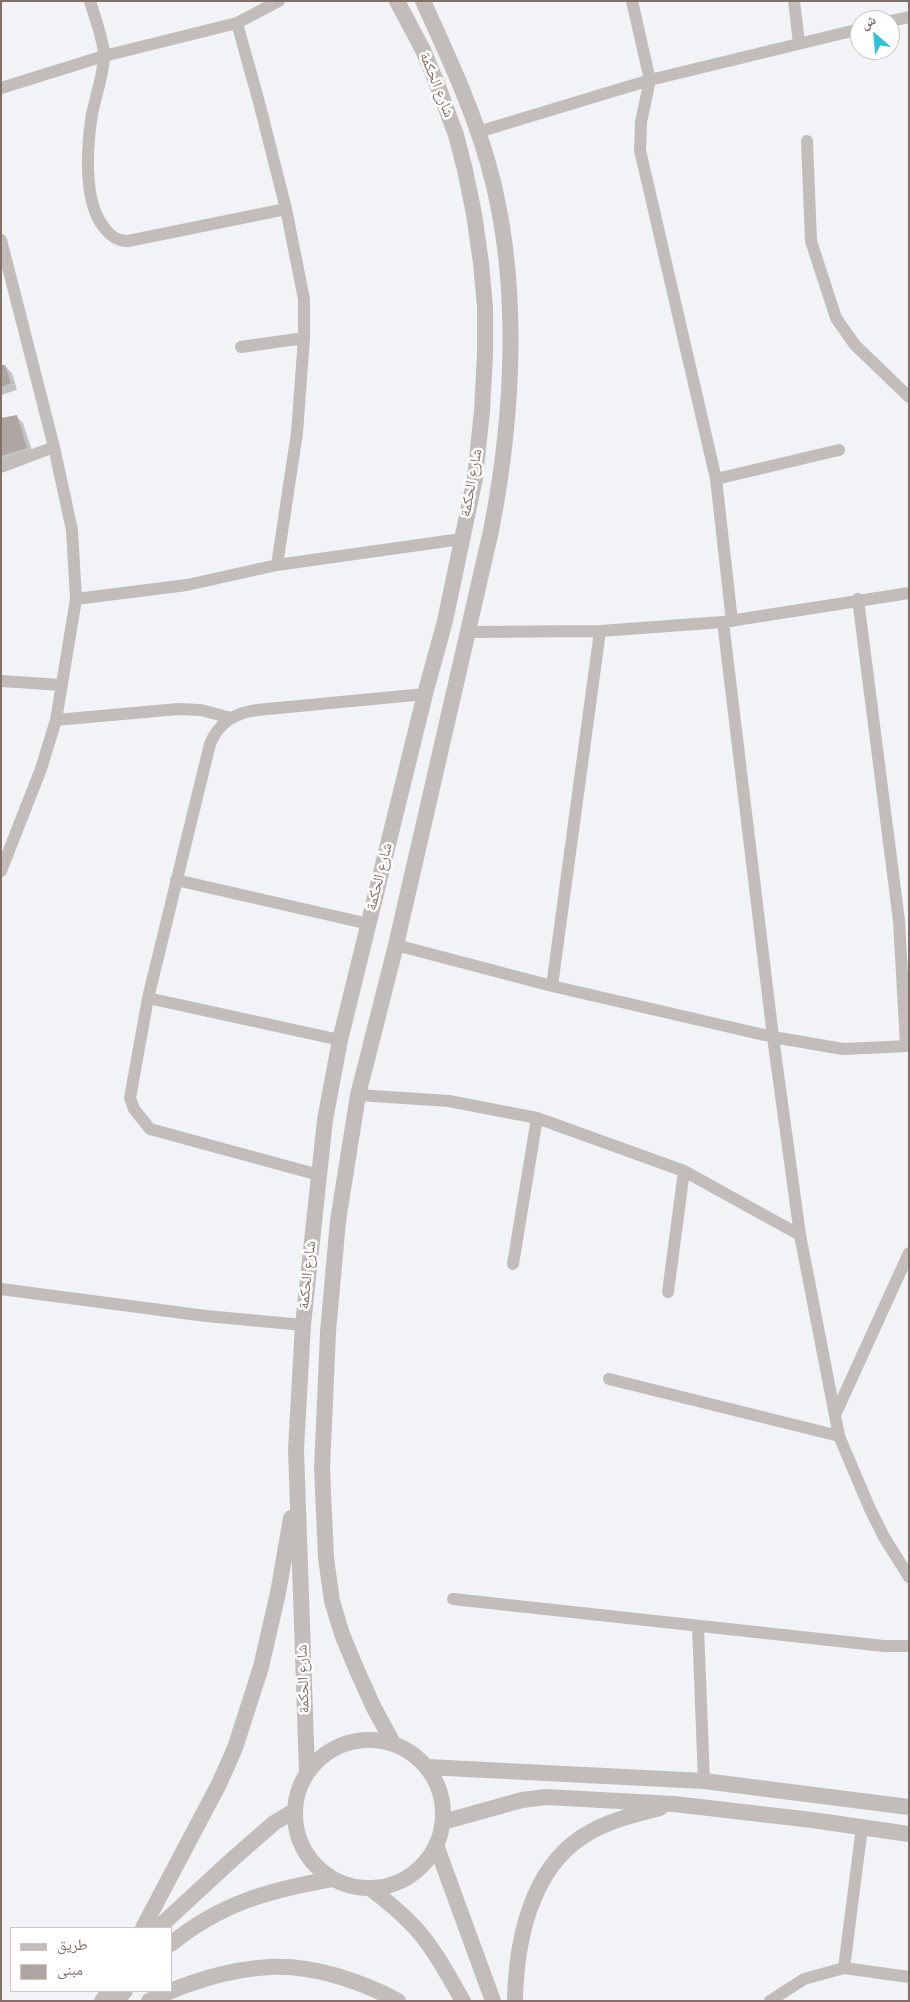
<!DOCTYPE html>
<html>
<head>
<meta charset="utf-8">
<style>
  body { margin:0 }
  #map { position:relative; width:910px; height:2002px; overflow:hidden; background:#f2f3f6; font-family:"Nunito Sans","Noto Naskh Arabic",sans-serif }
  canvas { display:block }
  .frame { position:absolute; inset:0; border:2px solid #827066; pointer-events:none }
  .legend { position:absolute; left:10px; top:1927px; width:162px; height:65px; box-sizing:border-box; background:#fff; border:1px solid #cdc6c2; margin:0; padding:6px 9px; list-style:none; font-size:15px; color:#827066 }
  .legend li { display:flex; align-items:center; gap:10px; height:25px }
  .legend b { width:25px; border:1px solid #cdc6c2 }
  .north { position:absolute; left:850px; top:10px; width:50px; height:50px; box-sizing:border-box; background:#fff; border:1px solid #cdc6c2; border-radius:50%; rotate:333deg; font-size:14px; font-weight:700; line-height:20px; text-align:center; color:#827066 }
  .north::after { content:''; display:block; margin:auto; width:18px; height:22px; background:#2fc1d9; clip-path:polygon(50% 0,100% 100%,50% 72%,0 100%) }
</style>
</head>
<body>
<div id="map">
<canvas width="910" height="2002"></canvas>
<div class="frame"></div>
<ul class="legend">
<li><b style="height:6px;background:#c2bdba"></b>طريق</li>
<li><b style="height:14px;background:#b0a6a1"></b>مبنى</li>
</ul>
<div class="north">ش</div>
</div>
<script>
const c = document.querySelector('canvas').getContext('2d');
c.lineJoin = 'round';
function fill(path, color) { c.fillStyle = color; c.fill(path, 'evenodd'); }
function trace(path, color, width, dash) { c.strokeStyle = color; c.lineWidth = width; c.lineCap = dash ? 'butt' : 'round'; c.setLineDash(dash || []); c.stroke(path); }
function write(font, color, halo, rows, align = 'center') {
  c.font = font + ' "Nunito Sans","Noto Naskh Arabic",sans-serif'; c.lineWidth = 5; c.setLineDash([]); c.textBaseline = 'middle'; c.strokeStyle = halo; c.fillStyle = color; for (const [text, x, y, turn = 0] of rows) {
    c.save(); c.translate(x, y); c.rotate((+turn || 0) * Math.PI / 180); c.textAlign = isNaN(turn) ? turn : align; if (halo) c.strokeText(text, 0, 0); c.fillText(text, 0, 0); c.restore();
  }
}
const shadow = new Path2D(`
  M1 366H5L12 373 17 390 1 395Z
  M16 416 23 423 33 454 1 465V420Z`);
const building = new Path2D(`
  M1 365H5L11 383 1 387Z
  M17 415 27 448 1 456V418Z`);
const minor = new Path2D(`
  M90 1C94 15 105 44 104 57 103 76 96 95 92 114 87 145 83 200 103 226 110 236 117 241 128 241L286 209
  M632 1 650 80 641 122 640 150 716 479 732 621
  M794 1 799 43
  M890 21 909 17
  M237 23 260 106 286 209 304 299V338L297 433 277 565
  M1 88 104 56 237 23 279 1
  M478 132 650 80 860 29
  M807 141 811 241 836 318 855 345 909 397
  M1 240 54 447 72 530 76 599 56 720 41 769 1 871
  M241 347 304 338
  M1 467 54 447
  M716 479 839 450
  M76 599 187 585 277 565 461 539
  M858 599 899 921 906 1045
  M723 622 773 1037 800 1235 839 1436 870 1509 884 1537 909 1577
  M469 632 600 631 723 622 909 593
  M1 681 62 685
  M56 720 178 709 201 710 231 718
  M176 880 369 924
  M396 945 552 986 773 1037 843 1049 909 1046
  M552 986 600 631
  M148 998 340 1040
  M358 1095 449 1101 537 1118 684 1171 800 1235
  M319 1175 150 1129 134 1109 130 1098 148 998 210 744C219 722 235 713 257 710L425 694
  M513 1264 537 1118
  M1 1289 206 1316 303 1325
  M668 1292 684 1171
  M609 1379 839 1436
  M835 1415 909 1253
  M453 1599 884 1646H909
  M698 1626 704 1781
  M862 1827 844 1968 909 1977
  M770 2001 804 1979 844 1968`);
const tertiary = new Path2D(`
  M295 1814a74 74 0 1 1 148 0a74 74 0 1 1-148 0Z
  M393 1743 373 1706 356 1668 342 1634 332 1601 326 1558 322 1469 328 1332 338 1221 358 1095 396 945 491 531C514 414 521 278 488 163 472 107 447 54 423 1
  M427 1767 704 1781 909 1807
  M307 1772 296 1449 303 1325 325 1120 340 1040 425 694 445 621 475 478 482 411 485 354V307L481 263 474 214 465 170 456 135 436 81 423 50 397 1
  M443 1822 522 1800 546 1797 674 1804 812 1820 909 1834
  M436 1845 493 2001
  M371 1889C388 1902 404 1915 418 1931 436 1952 449 1977 463 2001
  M143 1928 219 1784 235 1748 261 1667 278 1593 291 1518
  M158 1928 235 1857 274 1823 294 1811
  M171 1944C221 1903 270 1890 332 1879
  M102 2001 109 1991
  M116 2001 125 1991
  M149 2001C185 1983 229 1969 270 1967 313 1965 361 1981 398 2001
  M515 2001C516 1943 530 1871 582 1837 606 1821 633 1815 660 1808`);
const streetNames = [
  ["شارع الحكمة",436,85,68],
  ["شارع الحكمة",472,483,-80],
  ["شارع الحكمة",380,877,-76],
  ["شارع الحكمة",308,1275,-84],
  ["شارع الحكمة",304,1679,-92]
];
fill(shadow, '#0003');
fill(building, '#b0a6a1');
trace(minor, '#c2bdba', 12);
trace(tertiary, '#c2bdba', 16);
write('15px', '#827066', '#fff', streetNames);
</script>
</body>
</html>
